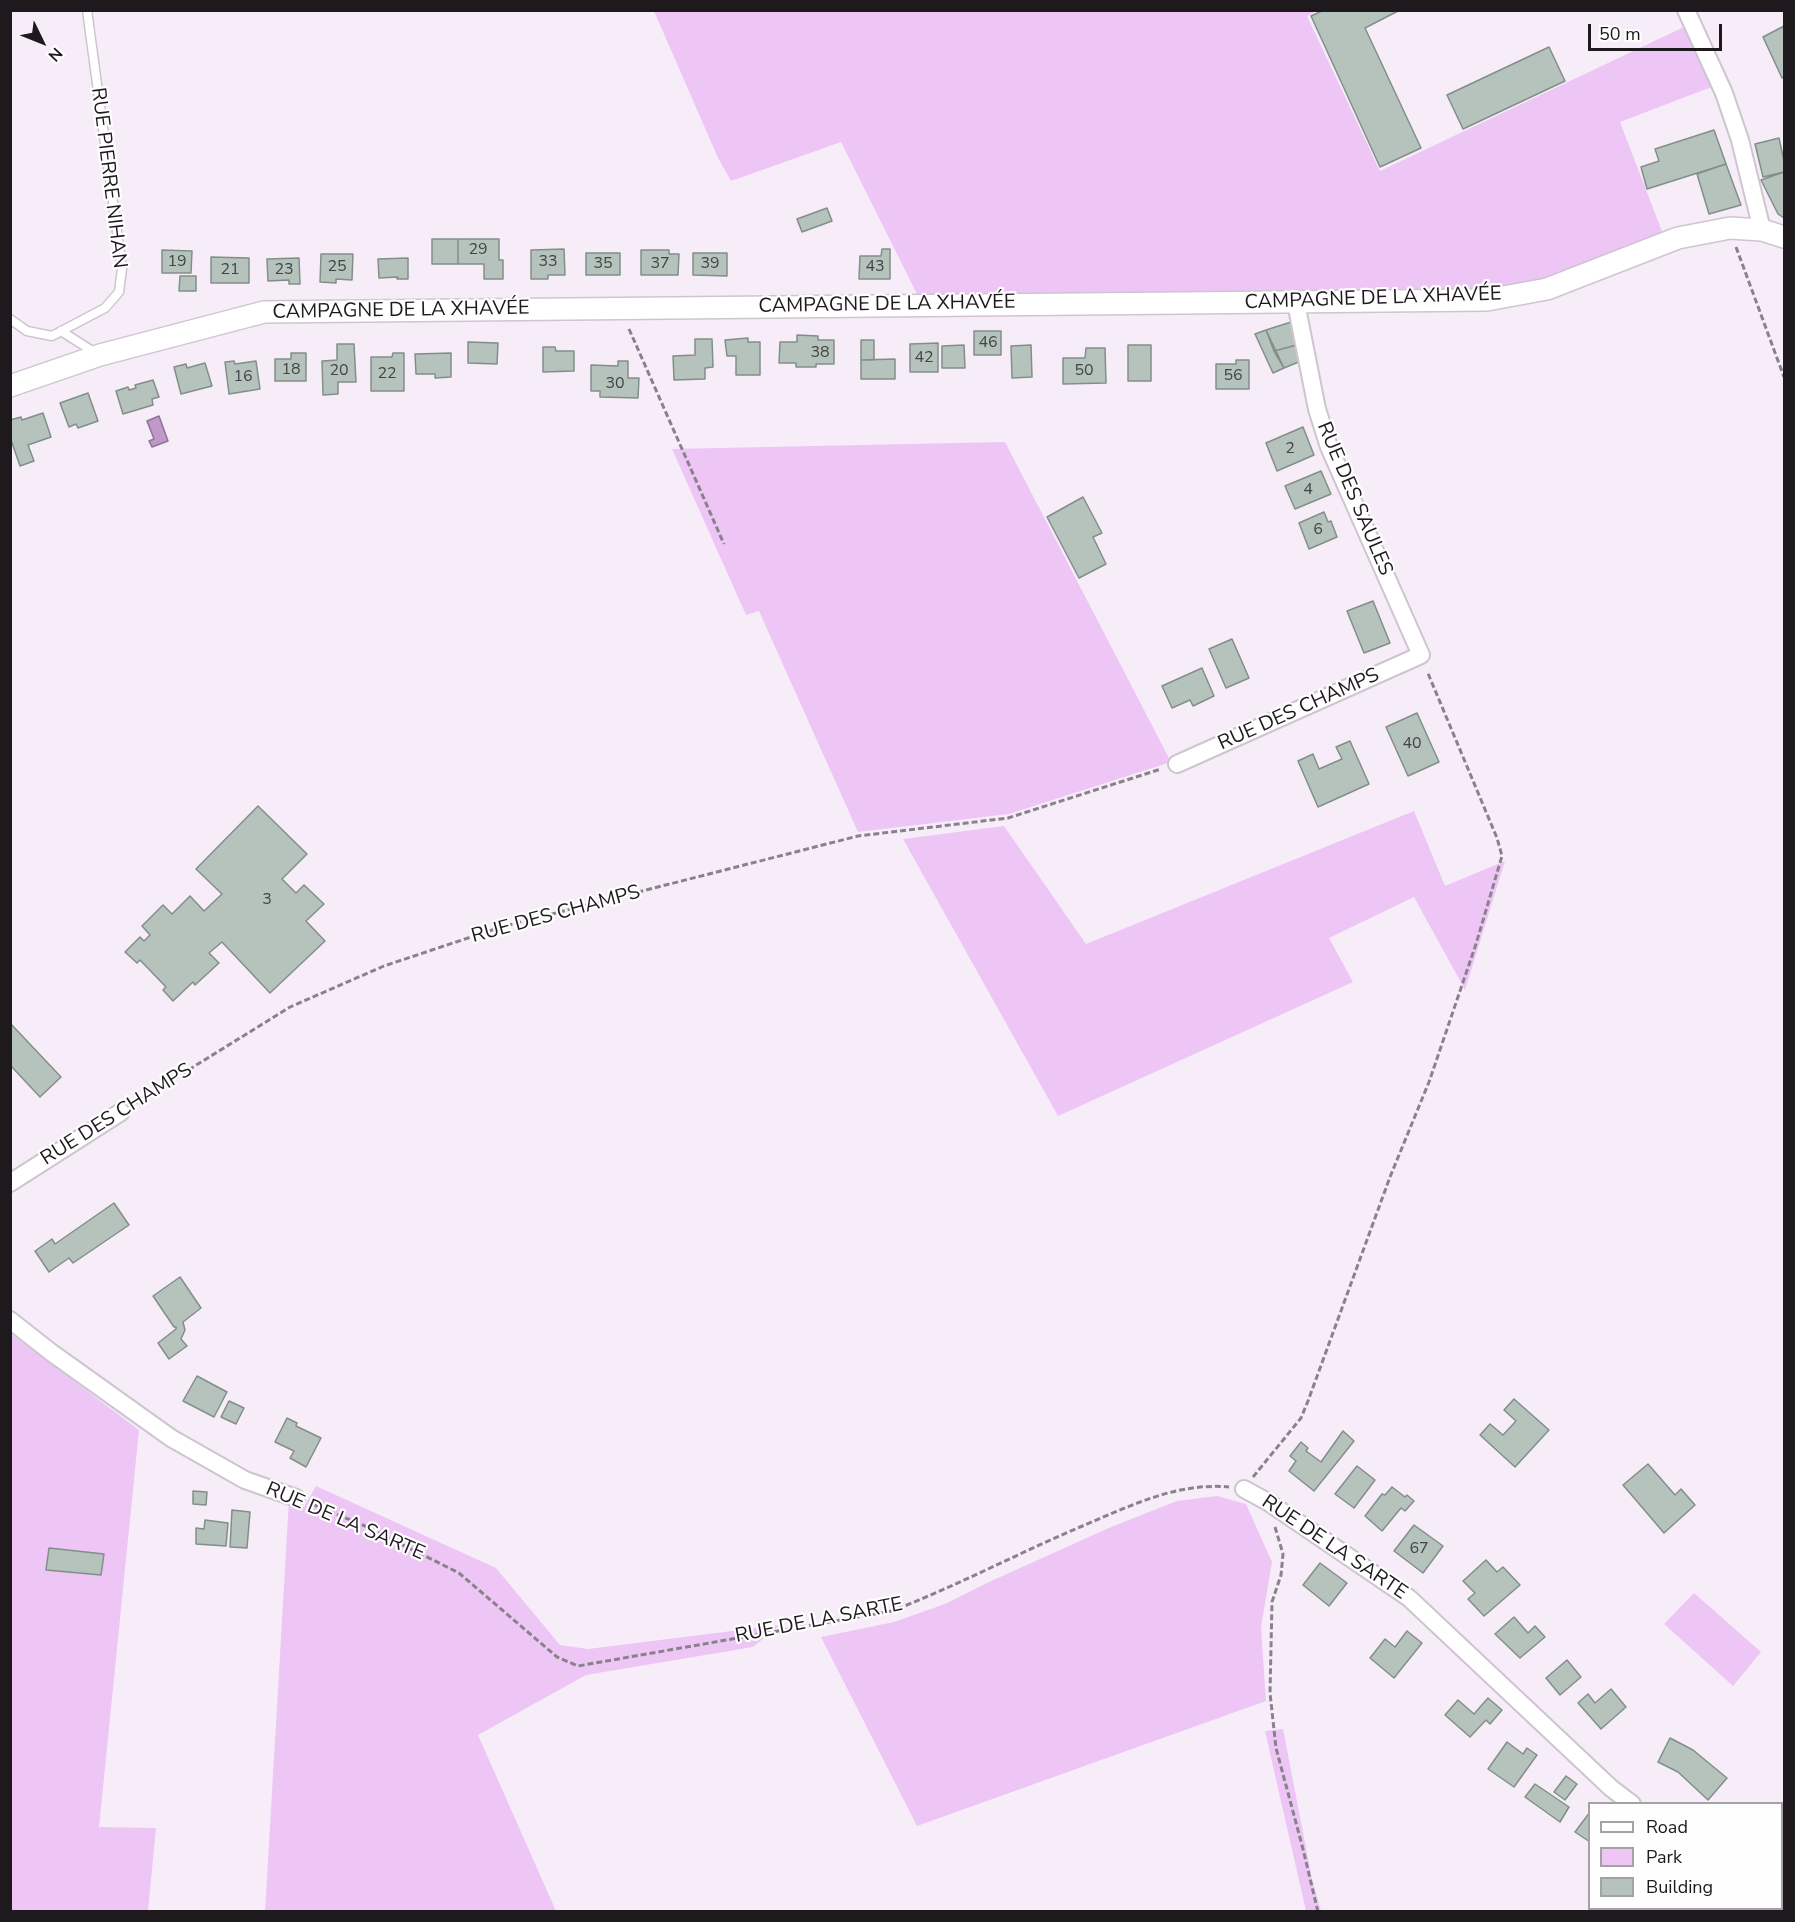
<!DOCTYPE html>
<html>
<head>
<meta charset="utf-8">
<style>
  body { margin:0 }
  #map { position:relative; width:1795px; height:1922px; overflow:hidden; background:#f7edf9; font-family:"Nunito Sans",sans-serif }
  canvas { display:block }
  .frame { position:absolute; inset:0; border:12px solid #1d191d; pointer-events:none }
  .legend { position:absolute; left:1588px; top:1802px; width:195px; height:108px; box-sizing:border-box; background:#fefefe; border:2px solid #a4a2a4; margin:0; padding:8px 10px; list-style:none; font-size:18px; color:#1d191d }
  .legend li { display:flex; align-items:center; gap:12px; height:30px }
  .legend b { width:30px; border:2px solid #a4a2a4 }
  .north { position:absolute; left:12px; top:12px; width:60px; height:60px; -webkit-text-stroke:4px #fefefe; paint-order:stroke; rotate:133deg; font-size:16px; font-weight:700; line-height:24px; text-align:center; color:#1d191d }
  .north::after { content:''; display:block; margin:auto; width:21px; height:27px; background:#1d191d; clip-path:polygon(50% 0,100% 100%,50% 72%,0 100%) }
  .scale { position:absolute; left:1588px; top:24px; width:134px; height:27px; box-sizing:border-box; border:3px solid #1d191d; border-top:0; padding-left:8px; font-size:18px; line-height:21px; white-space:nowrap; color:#1d191d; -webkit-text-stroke:4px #fefefe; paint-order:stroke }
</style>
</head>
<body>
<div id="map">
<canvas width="1795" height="1922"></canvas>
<div class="frame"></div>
<ul class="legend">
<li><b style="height:8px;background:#fff"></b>Road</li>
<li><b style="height:16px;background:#edc6f5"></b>Park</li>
<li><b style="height:16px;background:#b5c3bc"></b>Building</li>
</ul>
<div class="north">N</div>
<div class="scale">50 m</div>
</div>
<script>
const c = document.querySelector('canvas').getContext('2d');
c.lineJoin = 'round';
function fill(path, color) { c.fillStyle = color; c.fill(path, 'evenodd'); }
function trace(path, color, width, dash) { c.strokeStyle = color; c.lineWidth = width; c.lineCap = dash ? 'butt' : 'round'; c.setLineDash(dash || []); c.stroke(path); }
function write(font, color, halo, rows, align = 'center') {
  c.font = font + ' "Nunito Sans",sans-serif'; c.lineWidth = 4.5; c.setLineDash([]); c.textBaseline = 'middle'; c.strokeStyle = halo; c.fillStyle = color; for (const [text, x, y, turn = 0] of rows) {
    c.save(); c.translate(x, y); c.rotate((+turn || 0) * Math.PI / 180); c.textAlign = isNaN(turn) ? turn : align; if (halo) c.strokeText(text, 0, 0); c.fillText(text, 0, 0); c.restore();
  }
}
const green = new Path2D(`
  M654 11H1317L1307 16 1380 171 1684 27 1714 86 1620 122 1663 234 1543 283 1475 296 920 300 841 142 731 181 718 158Z
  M1005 442 1171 762 1009 814 858 832 759 611 746 615 672 449Z
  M1414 811 1445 886 1505 861 1465 990 1414 897 1329 938 1353 982 1058 1116 903 839 1004 826 1086 944Z
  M10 1333 139 1430 99 1827 156 1828 148 1911H11Z
  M316 1486 496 1568 560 1645 588 1649 780 1625 753 1647 586 1675 478 1735 556 1911 265 1912 289 1500 304 1507Z
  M1217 1496 1246 1504 1272 1562 1261 1627 1266 1701 917 1826 821 1637 894 1622 945 1604 989 1582 1111 1527 1177 1501Z
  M1694 1593 1761 1652 1733 1686 1664 1624Z
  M1283 1729 1312 1879 1321 1911H1306L1265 1731Z`);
const water = new Path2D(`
  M159 416 168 441 152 447 149 441 154 439 147 421Z`);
const building = new Path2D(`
  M1324 10H1400L1365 28 1421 148 1380 167 1311 16Z
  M1784 26V77L1782 78 1763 37Z
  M1549 47 1565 81 1463 129 1447 95Z
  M1714 130 1726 164 1647 189 1641 167 1659 161 1655 149Z
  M1779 138 1784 161V172L1763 177 1755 144Z
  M1726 164 1741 205 1709 214 1697 174Z
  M1784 172V218L1778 214 1761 180Z
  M827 208 832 221 802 232 797 219Z
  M432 239H458V264H432Z
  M458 239H499V260H503V279H484V264H458Z
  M564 249 565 275H548V279H531V250Z
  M882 249H890V279H859L860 256H881Z
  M162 250 192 251 191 273H162Z
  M641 250H669V254H679L678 275H641Z
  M586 253H620V275H586Z
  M693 253H727V276L693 275Z
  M321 254H353L352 280 336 279V283L320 282Z
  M211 257 249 258V283H211Z
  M299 258 300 284H289V280L268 281 267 259Z
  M408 258V279H397L398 277 379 278 378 259Z
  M180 276H196V291H179Z
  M1291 322 1297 345 1274 351 1266 330Z
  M1266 330 1284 368 1273 373 1255 334Z
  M974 331H1001V355H974Z
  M797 335 818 336V340H834V364H816V367H796V363H779L780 342H797Z
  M748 338V342H760V375H736V356H727L725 340Z
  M695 339H712L713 367 705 368V379L674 380 673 356 695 355Z
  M861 340H874V360H861Z
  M468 342 498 343 497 364 468 363Z
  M938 343V372H910V344Z
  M337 344H354L356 382H338V394L323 395 322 361 337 360Z
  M964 345 965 368H942V346Z
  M1031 345 1032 377 1012 378 1011 346Z
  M1128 345H1151V381H1128Z
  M1297 345 1301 361 1284 368 1274 351Z
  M543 347H555L556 351H574V371L543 372Z
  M1086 348H1105L1106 383 1063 384V358H1085Z
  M291 353H306V381H275V359H291Z
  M393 353H404V391H371V357H392Z
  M451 353V377L435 378V374H416L415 354Z
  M895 359V379H861V360Z
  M1236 360H1249V389H1216V364H1236Z
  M234 361 235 364 256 361 260 389 229 394 225 362Z
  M618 361H628V378H639L638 398 600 397V391H591V365L618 366Z
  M205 363 212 386 181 394 174 367 186 364 187 368Z
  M153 380 159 397 152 399 153 405 123 414 116 391 128 387 129 390 136 388 135 385Z
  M88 393 98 421 78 428 76 424 69 427 60 403Z
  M43 413 51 437 28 445 34 461 20 466 10 437V420L21 417 22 420Z
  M1303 427 1314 455 1277 471 1266 443Z
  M1321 471 1331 494 1295 509 1285 486Z
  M1083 497 1102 533 1093 537 1106 564 1079 578 1047 517Z
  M1324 512 1328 522 1331 521 1337 537 1309 549 1299 523Z
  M1373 601 1390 643 1364 653 1347 611Z
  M1232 639 1249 678 1226 688 1209 649Z
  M1202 668 1214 696 1193 706 1190 700 1172 708 1162 686Z
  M1417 713 1439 762 1408 776 1386 727Z
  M1350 741 1369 784 1318 807 1298 761 1313 754 1319 769 1342 759 1336 747Z
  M258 806 307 854 282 879 296 893 304 885 324 904 306 921 325 941 270 993 222 942 209 953 219 963 195 985 193 982 173 1001 163 990 166 987 140 960 137 963 125 952 140 937 144 941 150 935 142 926 163 905 172 914 190 896 204 911 222 894 196 869Z
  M10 1023 61 1077 40 1097 10 1065Z
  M114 1203 129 1225 73 1263 69 1258 49 1272 35 1251 52 1239 55 1244Z
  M180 1277 201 1308 183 1322 185 1330 181 1339 187 1346 169 1359 158 1343 176 1329V1327H174L153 1296Z
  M197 1376 227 1392 214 1417 183 1401Z
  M1514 1399 1549 1430 1515 1467 1480 1435 1490 1424 1503 1435 1516 1421 1504 1410Z
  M229 1401 244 1408 236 1424 221 1417Z
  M287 1418 297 1423 296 1426 321 1438 306 1467 290 1458 294 1451 275 1442Z
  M1343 1431 1354 1441 1314 1491 1289 1471 1296 1461 1290 1456 1301 1442 1308 1448 1306 1451 1321 1462Z
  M1648 1464 1675 1495 1681 1489 1695 1505 1664 1533 1623 1485Z
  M1357 1466 1375 1480 1354 1508 1335 1494Z
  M1392 1487 1405 1497 1407 1495 1414 1501 1405 1511 1401 1508 1382 1531 1365 1516 1382 1494 1385 1495Z
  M193 1491 207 1492 206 1505 193 1504Z
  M232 1510 250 1512 247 1548 230 1547Z
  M205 1520 228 1523 226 1546 196 1544V1528L204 1529Z
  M1414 1525 1443 1546 1423 1573 1394 1551Z
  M49 1548 104 1554 101 1575 46 1570Z
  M1486 1560 1497 1572 1503 1567 1520 1585 1484 1616 1468 1599 1475 1593 1463 1581Z
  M1320 1563 1347 1583 1329 1606 1303 1585Z
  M1514 1617 1528 1633 1535 1626 1545 1637 1520 1658 1495 1634Z
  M1407 1631 1422 1643 1394 1678 1370 1658 1385 1639 1395 1647Z
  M1567 1660 1581 1677 1560 1695 1546 1678Z
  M1611 1689 1626 1707 1601 1729 1578 1703 1588 1694 1595 1703Z
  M1488 1698 1502 1710 1490 1724 1486 1720 1470 1737 1445 1715 1458 1700 1474 1714Z
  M1670 1738 1693 1750 1727 1778 1708 1800 1678 1772 1658 1762Z
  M1507 1742 1523 1754 1527 1748 1537 1755 1514 1787 1488 1769Z
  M1566 1776 1577 1784 1565 1800 1554 1792Z
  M1535 1784 1569 1807 1560 1822 1525 1797Z
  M1590 1812V1842L1575 1832Z`);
const path = new Path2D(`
  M1736 247 1784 377
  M629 329 724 544
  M135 1103 290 1007 384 966 501 927 858 836 1008 818 1161 769
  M1253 1477 1301 1418 1308 1401 1390 1177 1429 1082 1476 944 1502 856 1497 838 1427 671
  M312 1504 365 1526 459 1573 557 1657 578 1666 892 1611C956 1586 1017 1554 1080 1527 1128 1507 1176 1482 1229 1487
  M1275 1527 1283 1554 1281 1575 1272 1602 1270 1693 1276 1748 1303 1849 1318 1912`);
const service = new Path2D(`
  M10 319 27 331 52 336 105 308 119 292 122 269 87 10
  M61 331 97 354`);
const minor = new Path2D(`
  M1686 10 1724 93 1740 140 1762 230
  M1177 764 1421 655 1329 447 1317 409 1296 303
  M10 1183 121 1112
  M10 1320 52 1353 171 1438 245 1480 296 1498
  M1244 1489 1268 1502 1409 1598 1611 1788 1632 1804
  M1781 1908 1784 1911`);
const tertiary = new Path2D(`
  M10 386 100 355 264 312 1487 300 1547 289 1678 238 1730 228 1762 230 1784 237`);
const numberNames = [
  ["29",478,250],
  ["19",177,262],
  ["33",548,262],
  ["35",603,264],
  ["37",660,264],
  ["39",710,264],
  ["25",337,267],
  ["43",875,267],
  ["21",230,270],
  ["23",284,270],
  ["46",988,343],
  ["38",820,353],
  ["42",924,358],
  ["18",291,370],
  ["20",339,371],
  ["50",1084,371],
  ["22",387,374],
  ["56",1233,376],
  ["16",243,377],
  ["30",615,384],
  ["2",1290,449],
  ["4",1308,490],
  ["6",1318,530],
  ["40",1412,744],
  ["3",267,900],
  ["67",1419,1549]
];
const streetNames = [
  ["RUE PIERRE NIHAN",108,178,83],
  ["CAMPAGNE DE LA XHAVÉE",1373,299,-2],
  ["CAMPAGNE DE LA XHAVÉE",887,305,-1],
  ["CAMPAGNE DE LA XHAVÉE",401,311,-1],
  ["RUE DES SAULES",1354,499,67],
  ["RUE DES CHAMPS",1299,710,-24],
  ["RUE DES CHAMPS",556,915,-15],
  ["RUE DES CHAMPS",117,1115,-32],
  ["RUE DE LA SARTE",345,1522,23],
  ["RUE DE LA SARTE",1334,1548,34],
  ["RUE DE LA SARTE",819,1621,-11]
];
fill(green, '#edc6f5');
fill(water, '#c199c9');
trace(water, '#907395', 1.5);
fill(building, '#b5c3bc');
trace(building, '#828f89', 1.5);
trace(service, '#cec5d0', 11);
trace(minor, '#cec5d0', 20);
trace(tertiary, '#cec5d0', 24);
trace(path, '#89828a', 3, [6, 3]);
trace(service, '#fff', 8);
trace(minor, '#fff', 16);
trace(tertiary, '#fff', 21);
write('16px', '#434445', null, numberNames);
write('20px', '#1d191d', '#fefefe', streetNames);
</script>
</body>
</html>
